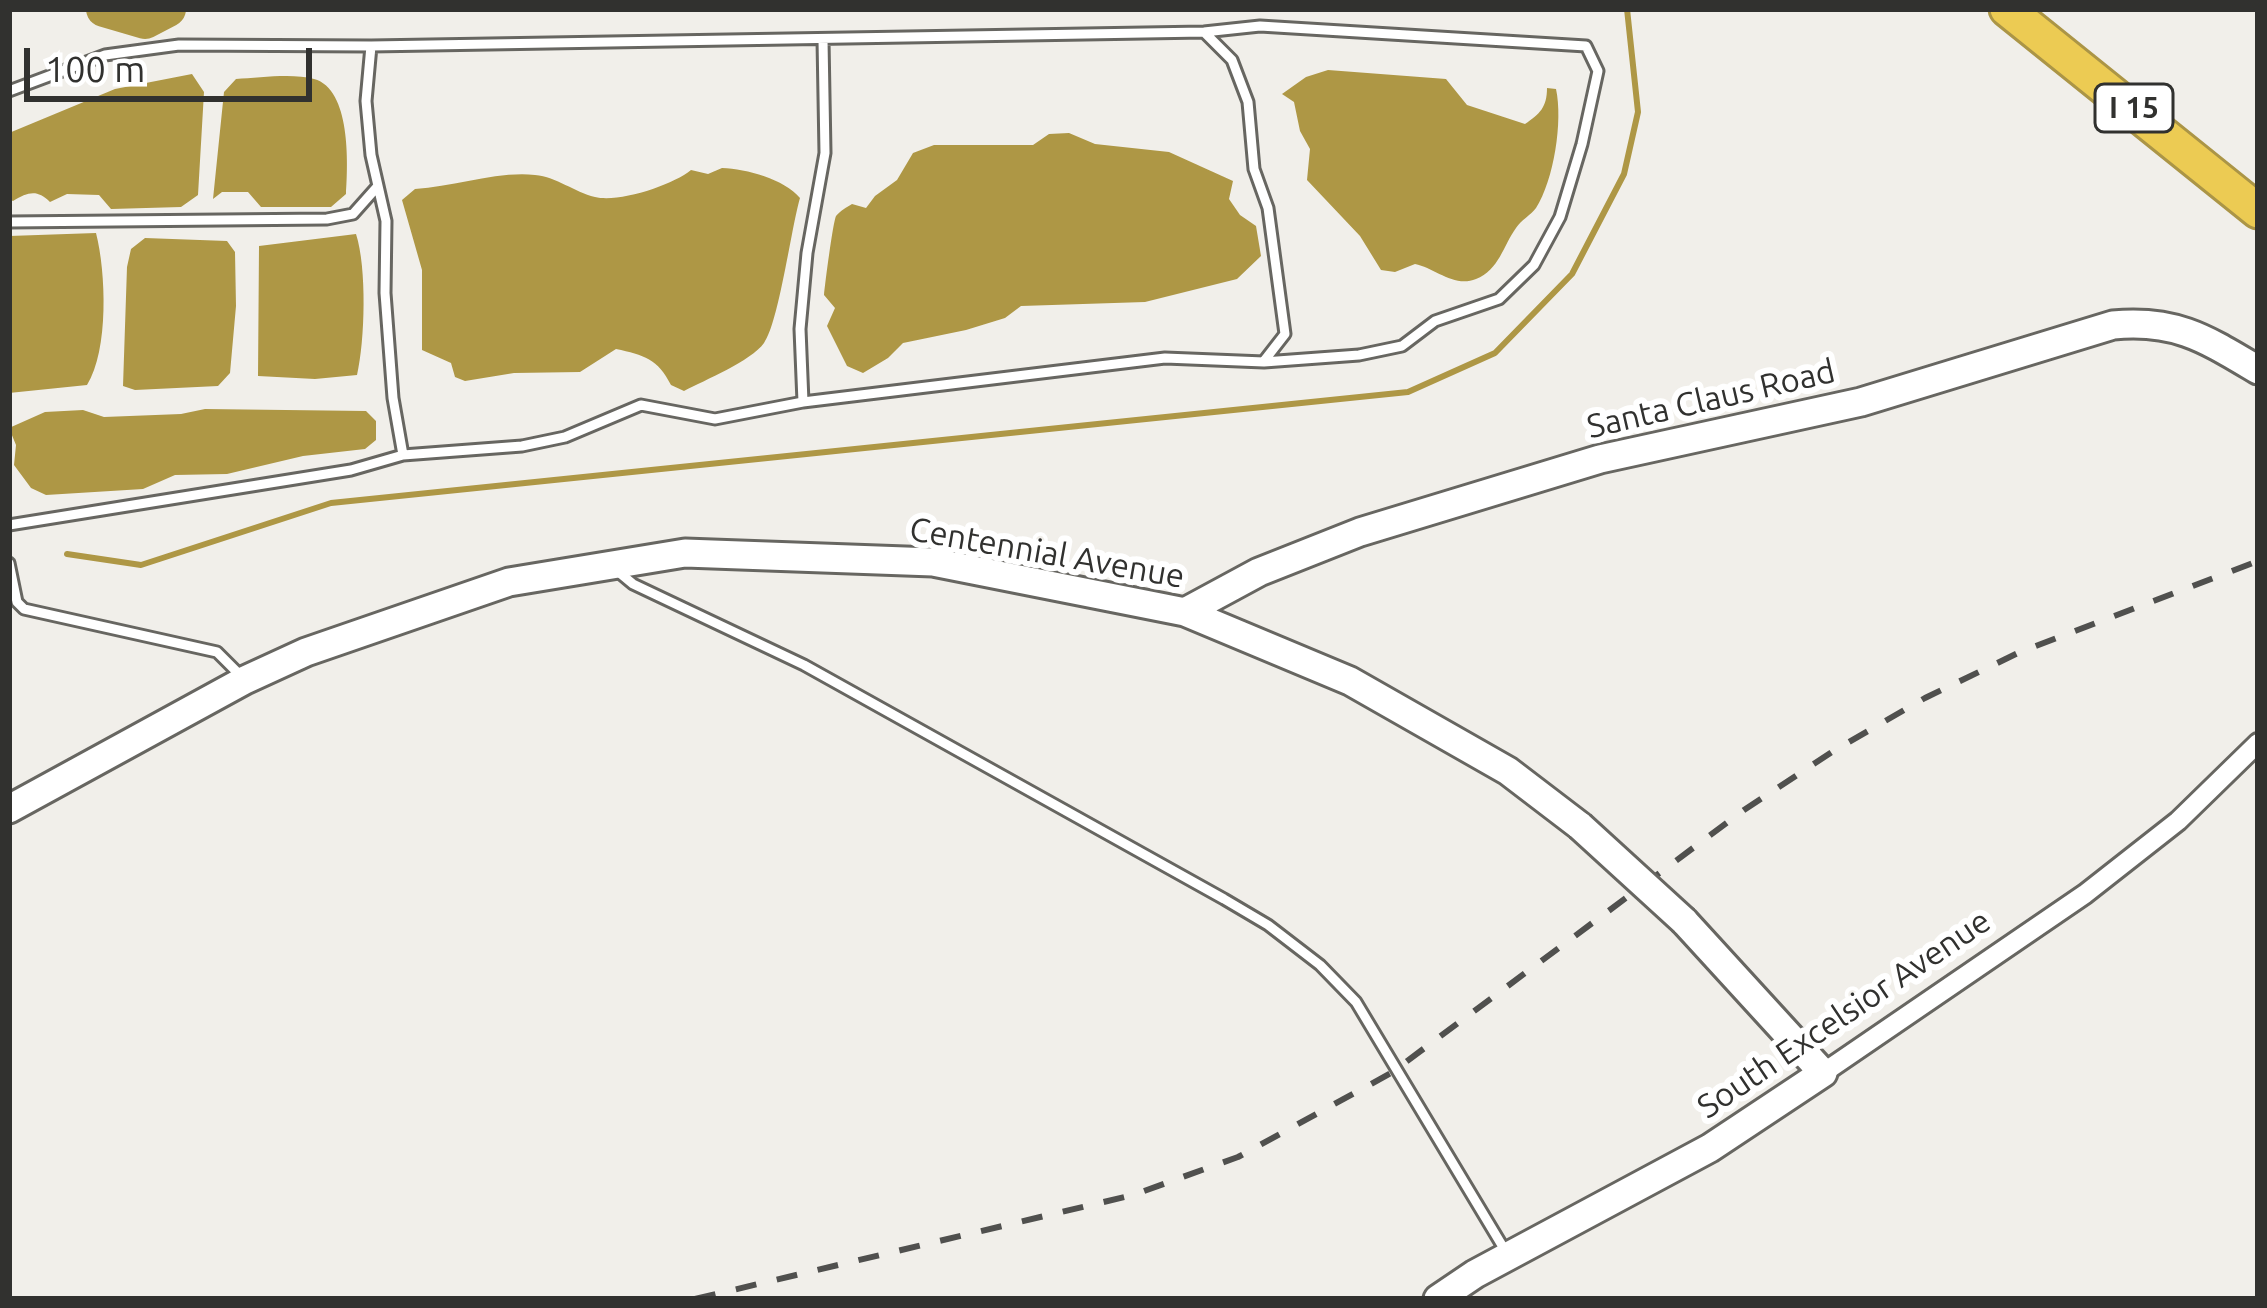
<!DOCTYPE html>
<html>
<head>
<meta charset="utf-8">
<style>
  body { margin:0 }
  #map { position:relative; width:2267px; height:1308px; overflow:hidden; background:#f1efea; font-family:Ubuntu,sans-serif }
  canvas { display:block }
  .frame { position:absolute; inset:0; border:12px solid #31312f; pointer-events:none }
  .scale { position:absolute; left:24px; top:48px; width:288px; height:54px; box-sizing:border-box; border:6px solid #31312f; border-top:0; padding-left:15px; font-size:36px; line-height:42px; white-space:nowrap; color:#31312f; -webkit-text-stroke:9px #fff; paint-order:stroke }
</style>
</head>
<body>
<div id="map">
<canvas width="2267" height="1308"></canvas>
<div class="frame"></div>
<div class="scale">100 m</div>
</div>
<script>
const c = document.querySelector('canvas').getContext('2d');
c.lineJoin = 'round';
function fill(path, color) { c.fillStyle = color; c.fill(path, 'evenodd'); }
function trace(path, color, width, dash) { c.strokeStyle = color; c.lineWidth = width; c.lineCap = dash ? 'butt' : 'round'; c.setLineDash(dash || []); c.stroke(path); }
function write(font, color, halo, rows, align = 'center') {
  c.font = font + ' Ubuntu,sans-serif'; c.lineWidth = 12; c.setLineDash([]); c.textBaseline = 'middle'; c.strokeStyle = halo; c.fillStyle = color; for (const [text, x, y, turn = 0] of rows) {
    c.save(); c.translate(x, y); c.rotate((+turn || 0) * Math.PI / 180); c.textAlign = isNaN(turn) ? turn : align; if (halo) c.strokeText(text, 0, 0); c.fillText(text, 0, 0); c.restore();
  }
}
const water = new Path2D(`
  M1328 70 1446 79 1467 105 1525 124C1540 114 1547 107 1547 88L1556 89C1563 121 1554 180 1536 208 1531 215 1521 220 1516 228 1503 246 1499 270 1476 279 1454 288 1435 268 1415 264L1395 272 1381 270 1360 236 1307 180 1310 149 1300 131 1294 102 1282 94 1306 77Z
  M192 74 204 92 198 195 181 207 111 209 99 195 67 194 50 202C37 189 28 192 13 201L9 199V133L115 89Z
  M236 79C259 78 292 73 314 79 351 89 348 164 346 194L331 207H261L248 192H222L213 199 224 92Z
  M1069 133 1095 144 1169 152 1233 181 1229 199 1240 215 1256 226 1261 256 1237 279 1145 302 1021 306 1005 318 966 330 903 343 888 358 863 373 847 366 827 326 835 308 824 295C825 284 833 222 836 216 840 211 847 207 852 204L866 208 875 196 897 180 913 153 934 145H1033L1049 134Z
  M722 168C747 169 784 179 800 198 791 229 779 322 764 343 751 361 705 380 684 391L671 385C658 359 644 355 616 349L580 372 514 373 465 381 455 377 451 363 422 350V270L402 200 415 189C454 187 496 171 535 175 557 177 574 192 595 197 619 203 673 185 691 170L708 174Z
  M96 233C106 272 109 350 87 385L9 393V236Z
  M356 234C367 268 365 341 357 375L315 379 258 376 259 246Z
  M145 238 227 241 235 252 236 306 230 373 218 386 135 390 123 386 127 267 131 249Z
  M205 409 366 411 376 421V440L365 449 303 456 227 474 175 475 143 489 46 495 31 488 14 465 16 445 9 428 45 412 83 410 104 417 181 414Z`);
const stream = new Path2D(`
  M67 554 141 565 331 503 1408 392 1495 353 1572 274 1624 174 1638 112 1627 9`);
const river = new Path2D(`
  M104 9 145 21 168 9`);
const lane = new Path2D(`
  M1204 32 1232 60 1248 102 1254 169 1268 208 1285 334 1264 361
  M371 46 366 101 371 155 386 221 385 293 393 398 403 455
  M9 91 105 55 179 45 371 46 1204 32 1260 26 1586 46 1598 71 1582 144 1560 217 1534 265 1499 299 1435 321 1402 346 1359 355 1264 362 1165 358 803 402 715 419 641 405 565 437 522 446 403 455 351 470 9 525
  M9 222 327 219 353 214 377 187
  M803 402 800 329 807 253 825 153 823 40
  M9 563 17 602 24 609 217 652 241 676
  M615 569 633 584 804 665 1224 899 1268 925 1320 965 1356 1002 1506 1252`);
const street = new Path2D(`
  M1823 1073 2085 894 2178 821 2258 743`);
const secondary = new Path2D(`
  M1185 612 1259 572 1360 532 1600 459 1861 402 2113 325C2176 319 2206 339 2258 370
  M9 809 245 680 306 652 509 582 685 553 933 562 1185 612 1350 681 1508 771 1580 826
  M1438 1299 1475 1274 1710 1148 1823 1073 1684 921`);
const highway = new Path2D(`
  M2007 9 2258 211`);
const rail = new Path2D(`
  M695 1299 1133 1195 1238 1157 1391 1073 1744 810 1835 750 1925 698 2020 652 2258 561`);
const secondaryBridge = new Path2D(`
  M1580 826 1684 921`);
const shields = [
  [2134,108,78]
];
const shieldNames = [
  ["I 15",2134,108]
];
const streetNames = [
  ["Santa Claus Road",1711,399,-13],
  ["Centennial Avenue",1047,553,10],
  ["South Excelsior Avenue",1844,1014,-34]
];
fill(water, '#ae9745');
trace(stream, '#ae9745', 6);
trace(river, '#ae9745', 36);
trace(lane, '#676661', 15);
trace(street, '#676661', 24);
trace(secondary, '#676661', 33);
trace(highway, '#ab9546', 39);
trace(lane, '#fff', 9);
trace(street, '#fff', 18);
trace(secondary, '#fff', 27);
trace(highway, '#eccb53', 33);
trace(rail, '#50504e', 6, [21, 21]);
trace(secondaryBridge, '#676661', 33, []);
trace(secondaryBridge, '#fff', 27);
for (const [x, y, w] of shields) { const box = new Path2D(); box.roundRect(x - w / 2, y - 24, w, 48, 9); c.fillStyle = '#fff'; c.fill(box); trace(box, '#31312f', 3); }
write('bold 30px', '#31312f', null, shieldNames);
write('33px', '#31312f', '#fff', streetNames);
</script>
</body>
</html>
